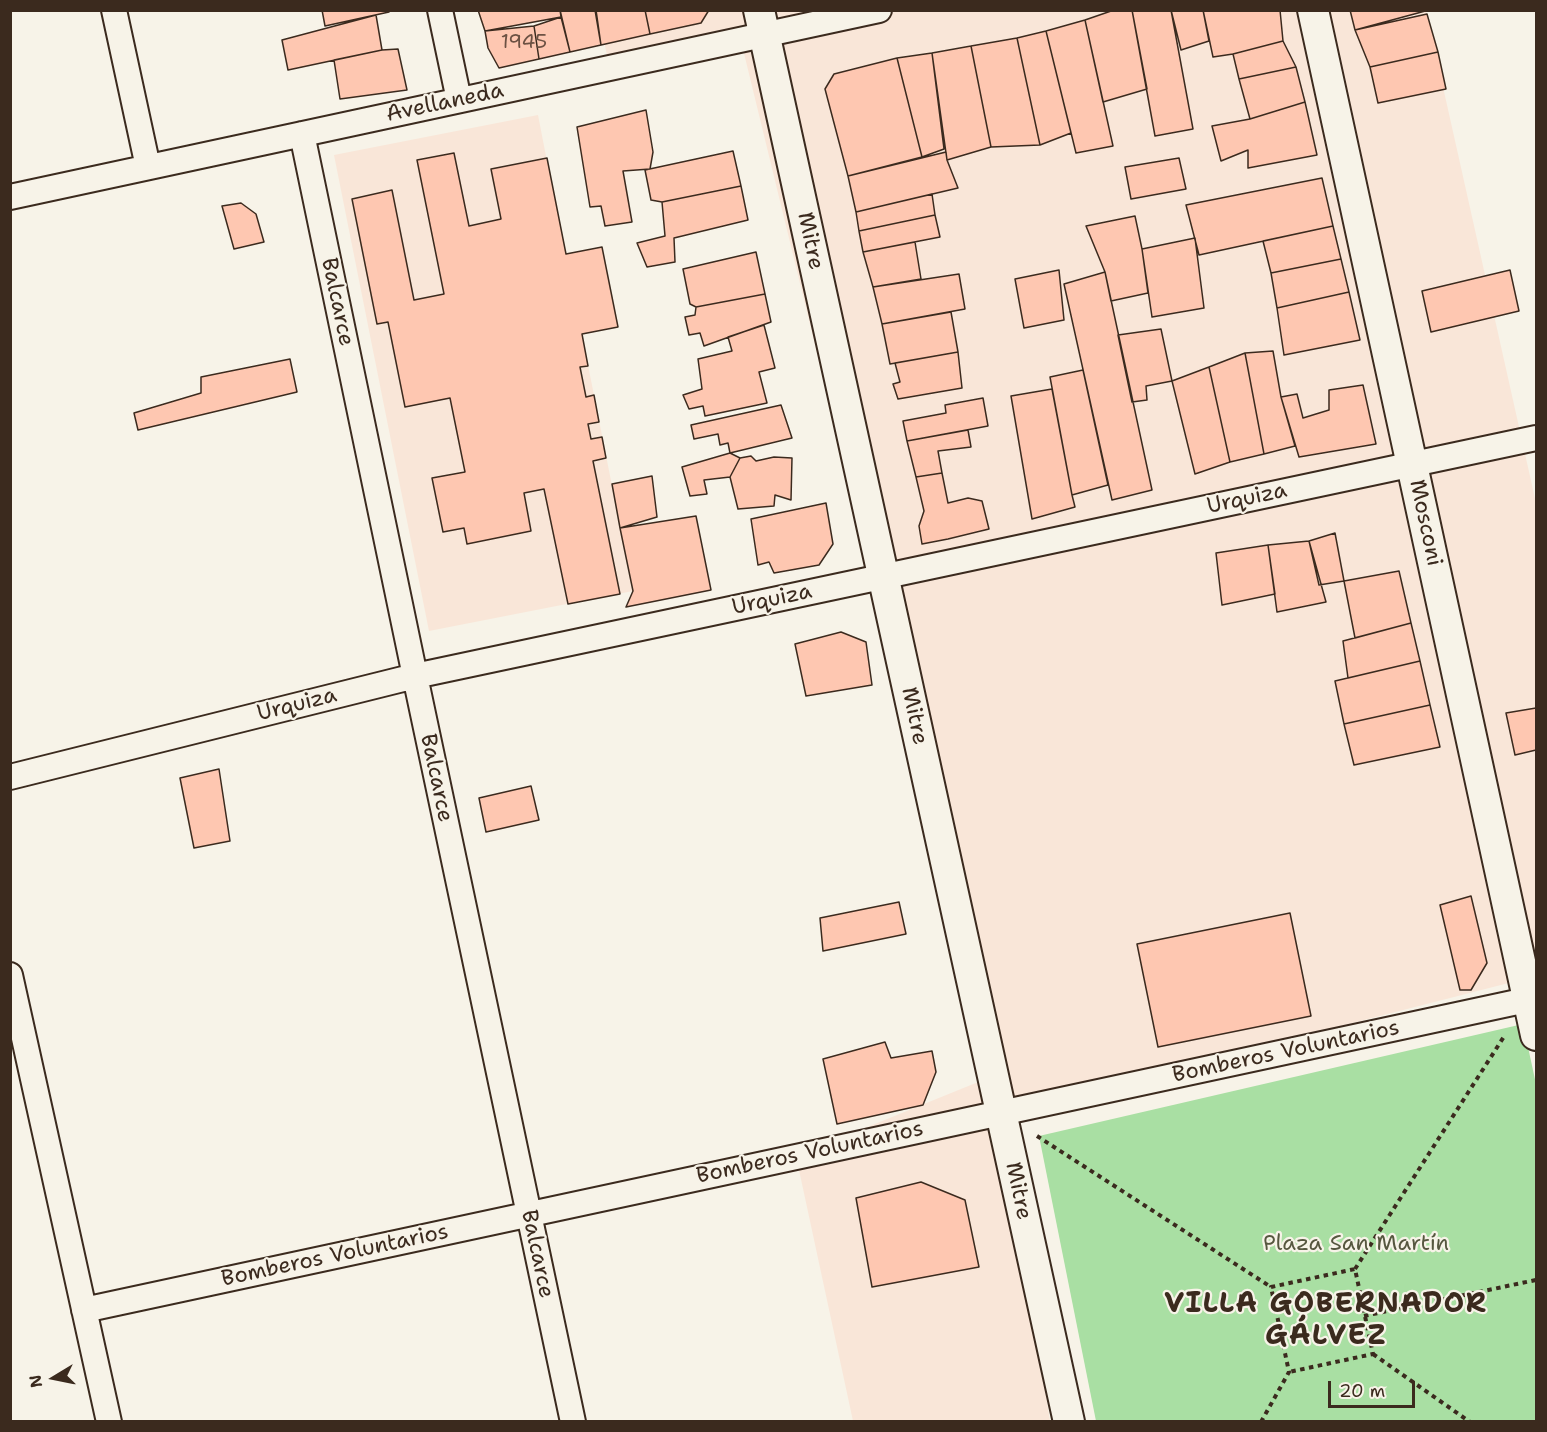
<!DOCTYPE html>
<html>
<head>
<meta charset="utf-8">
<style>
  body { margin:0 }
  #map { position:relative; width:1547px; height:1432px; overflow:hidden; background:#f7f3e8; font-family:"Shantell Sans",sans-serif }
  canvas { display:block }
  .frame { position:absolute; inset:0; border:12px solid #3b2a1e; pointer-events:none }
  .north { position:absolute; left:24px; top:1348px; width:60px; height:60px; -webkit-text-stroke:4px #f7f3e8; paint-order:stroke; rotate:260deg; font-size:16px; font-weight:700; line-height:24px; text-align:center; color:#3b2a1e }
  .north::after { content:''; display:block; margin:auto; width:21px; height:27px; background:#3b2a1e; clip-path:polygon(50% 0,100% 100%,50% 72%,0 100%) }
  .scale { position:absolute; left:1328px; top:1381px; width:87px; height:27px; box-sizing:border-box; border:3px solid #3b2a1e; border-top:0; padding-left:8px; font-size:18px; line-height:21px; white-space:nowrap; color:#3b2a1e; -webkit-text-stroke:4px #f7f3e8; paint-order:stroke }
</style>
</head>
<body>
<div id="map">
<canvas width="1547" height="1432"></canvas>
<div class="frame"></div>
<div class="north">N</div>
<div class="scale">20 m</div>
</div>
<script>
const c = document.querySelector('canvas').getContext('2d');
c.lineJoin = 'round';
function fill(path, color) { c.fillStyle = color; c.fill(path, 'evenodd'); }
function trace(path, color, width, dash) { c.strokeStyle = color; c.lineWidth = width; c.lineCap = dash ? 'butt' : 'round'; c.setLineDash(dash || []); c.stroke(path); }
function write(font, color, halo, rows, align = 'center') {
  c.font = font + ' "Shantell Sans",sans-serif'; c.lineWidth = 4.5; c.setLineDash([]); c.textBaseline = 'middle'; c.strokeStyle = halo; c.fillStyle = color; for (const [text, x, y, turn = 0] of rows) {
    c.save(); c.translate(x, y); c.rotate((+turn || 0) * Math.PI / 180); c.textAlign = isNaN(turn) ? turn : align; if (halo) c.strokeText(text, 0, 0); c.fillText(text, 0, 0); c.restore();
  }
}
const built = new Path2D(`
  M597 11H1426L1536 503V976L1001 1113 1050 1421H853L796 1156 993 1076 741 41 610 68Z
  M538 115 565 254 602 247 618 327 582 335 633 591 429 631 334 155Z`);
const green = new Path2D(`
  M1523 1024 1536 1084V1421H1096L1039 1136Z`);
const building = new Path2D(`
  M322 10H389V12L325 26Z
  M478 10H560L561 17 485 31Z
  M560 10H595L601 45 570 52Z
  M596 10H645L650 34 601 45Z
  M645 10H709L701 23 650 34Z
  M1114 10H1132L1147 89 1103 102 1085 20Z
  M1132 10H1171L1193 129 1155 136Z
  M1171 10H1203L1209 41 1181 50Z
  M1203 10H1280L1283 41 1233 54 1213 57Z
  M1350 10H1429L1355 30Z
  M1427 14 1438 52 1370 67 1355 30Z
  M376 15 382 50 288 70 282 40Z
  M561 17 570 52 539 59 534 26Z
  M1085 20 1113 146 1076 153 1046 31Z
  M534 26 539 59 499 68 488 48 485 31Z
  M1046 31 1071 133 1040 145 1017 38Z
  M1017 38 1040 145 991 147 971 46Z
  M1283 41 1296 67 1239 79 1233 54Z
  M971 46 991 147 947 160 932 53Z
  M398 49 407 90 340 99 334 60 382 50Z
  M1438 52 1446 89 1378 103 1370 67Z
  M932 53 944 149 922 157 897 58Z
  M897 58 922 157 848 176 825 89 834 74Z
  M1296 67 1305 102 1250 119 1239 79Z
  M1305 102 1317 155 1248 168V150L1221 161 1212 126 1250 119Z
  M646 110 653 152 650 169 623 171 632 222 605 226 601 206 590 207 577 127Z
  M733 151 741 186 662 202 651 200 645 170Z
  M946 152 947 160 958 188 856 212 848 176Z
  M454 153 469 226 501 219 491 169 547 158 566 254 602 247 618 327 582 334 588 366 580 367 586 397 594 395 599 422 588 424 591 439 602 437 606 458 593 461 620 594 568 604 544 489 524 493 531 531 467 544 464 528 443 532 432 478 465 472 450 398 405 407 388 322 377 324 352 199 392 190 414 300 444 294 417 160Z
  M1179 158 1186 189 1131 199 1125 167Z
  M1322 178 1333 226 1199 255 1186 205Z
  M741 186 748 220 674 238 675 262 647 267 637 243 665 236 662 202Z
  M932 194 935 215 859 231 856 212Z
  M241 203 256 214 264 242 234 249 222 206Z
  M935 215 940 237 863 252 859 231Z
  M1135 216 1142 249 1148 293 1111 301 1105 272 1086 226Z
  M1333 226 1341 259 1271 273 1263 241Z
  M1195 238 1204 308 1152 317 1142 249Z
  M915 242 921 279 873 287 863 252Z
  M756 252 765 294 696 307 690 304 683 269Z
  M1341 259 1349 292 1277 308 1271 273Z
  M1059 270 1064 320 1024 328 1015 279Z
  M1510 270 1519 311 1431 332 1422 291Z
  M1105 272 1152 490 1112 500 1064 284Z
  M959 274 965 309 882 324 873 287Z
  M1349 292 1360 340 1284 355 1277 308Z
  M765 294 771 322 704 346 700 333 689 335 685 317 695 315 696 307Z
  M951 312 958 352 890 364 882 324Z
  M764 325 775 368 759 372 767 403 705 416 703 406 689 409 683 395 702 389 698 359 732 351 728 337Z
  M1161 329 1172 381 1146 386 1147 400 1132 402 1118 335Z
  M1273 351 1281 397 1295 446 1264 454 1245 353Z
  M958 352 962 388 898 399 893 384 900 382 895 363Z
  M1245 353 1264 454 1230 462 1209 367Z
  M290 359 297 392 138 430 134 413 201 393V377Z
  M1209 367 1230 462 1195 474 1172 381Z
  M1083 370 1108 485 1072 495 1050 377Z
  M1363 385 1376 444 1299 457 1281 397 1297 394 1303 418 1329 410V390Z
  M1052 389 1072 495 1075 507 1032 519 1011 396Z
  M983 398 988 426 907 441 903 421 946 413 945 405Z
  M781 405 792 438 730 453 728 443 720 445 718 434 694 439 691 425Z
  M968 430 971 447 938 451 942 473 916 477 907 441Z
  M730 453 740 458 730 477 704 480 707 494 690 496 682 467Z
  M751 456 756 461 774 457 792 458 791 500 775 495 774 506 738 509 730 477 740 458Z
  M942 473 948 503 968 498 982 501 989 529 948 539 922 544 919 526 924 511 916 477Z
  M652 476 657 517 620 528 612 484Z
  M826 503 833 544 819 565 774 573 769 562 758 565 751 519Z
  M696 516 711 590 626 607 633 591 620 528Z
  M1335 533 1344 581 1319 585 1309 541Z
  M1309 541 1326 602 1277 612 1268 545Z
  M1268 545 1275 594 1222 605 1216 553Z
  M1399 571 1411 623 1355 638 1344 581Z
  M1411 623 1420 661 1348 678 1343 641Z
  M841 632 866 642 872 685 806 696 795 644Z
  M1420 661 1430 705 1344 724 1335 681Z
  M1430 705 1440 747 1354 765 1344 724Z
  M1536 708V750L1515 755 1506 713Z
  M219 769 230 841 194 848 180 778Z
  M531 786 539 820 486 832 479 798Z
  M1471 896 1487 963 1471 990H1460L1440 905Z
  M899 902 906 934 823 951 820 918Z
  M1290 913 1311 1016 1158 1047 1137 944Z
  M885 1042 891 1058 932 1051 936 1072 923 1105 837 1124 823 1059Z
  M921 1182 965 1200 979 1267 872 1287 856 1198Z`);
const path = new Path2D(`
  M1037 1136 1271 1287
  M1355 1269 1505 1035
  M1364 1316 1536 1280
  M1373 1354 1470 1422
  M1261 1422 1289 1372 1271 1287 1355 1269 1373 1354 1289 1372`);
const minor = new Path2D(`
  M114 10 148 167
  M440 10 459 100
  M302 134 415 676 573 1422
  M10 197 879 10
  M10 777 415 676 1536 438
  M10 975 109 1422
  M84 1310 1536 998`);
const tertiary = new Path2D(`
  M759 10 1069 1422
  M1313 10 1536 1035`);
const numberNames = [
  ["1945",524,43]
];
const streetNames = [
  ["Avellaneda",445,103,-12],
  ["Mitre",810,241,78],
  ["Balcarce",337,302,78],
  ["Urquiza",1247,499,-12],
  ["Mosconi",1425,523,78],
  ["Urquiza",772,600,-12],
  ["Urquiza",297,705,-14],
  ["Mitre",914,716,78],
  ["Balcarce",436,778,78],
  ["Bomberos Voluntarios",1286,1052,-12],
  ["Bomberos Voluntarios",810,1153,-12],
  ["Mitre",1018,1191,78],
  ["Balcarce",537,1254,78],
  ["Bomberos Voluntarios",335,1256,-12]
];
const parkNames = [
  ["Plaza San Martín",1356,1244]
];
const districtNames = [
  ["VILLA GOBERNADOR",1326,1305],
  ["GÁLVEZ",1326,1337]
];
fill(built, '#f9e6d8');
fill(green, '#a9dfa3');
fill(building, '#fec7b1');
trace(building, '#3b2a1e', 1.5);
trace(minor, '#3b2a1e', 28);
trace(tertiary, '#3b2a1e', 34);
trace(path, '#3b2a1e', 4, [4.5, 4.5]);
trace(minor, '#f7f3e8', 24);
trace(tertiary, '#f7f3e8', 30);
write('20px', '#6c5143', null, numberNames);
write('22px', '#3b2a1e', '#f7f3e8', streetNames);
write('22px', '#56573f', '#f7f3e8', parkNames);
c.letterSpacing = '1.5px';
write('bold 28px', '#3b2a1e', '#f7f3e8', districtNames);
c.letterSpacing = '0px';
</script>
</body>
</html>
